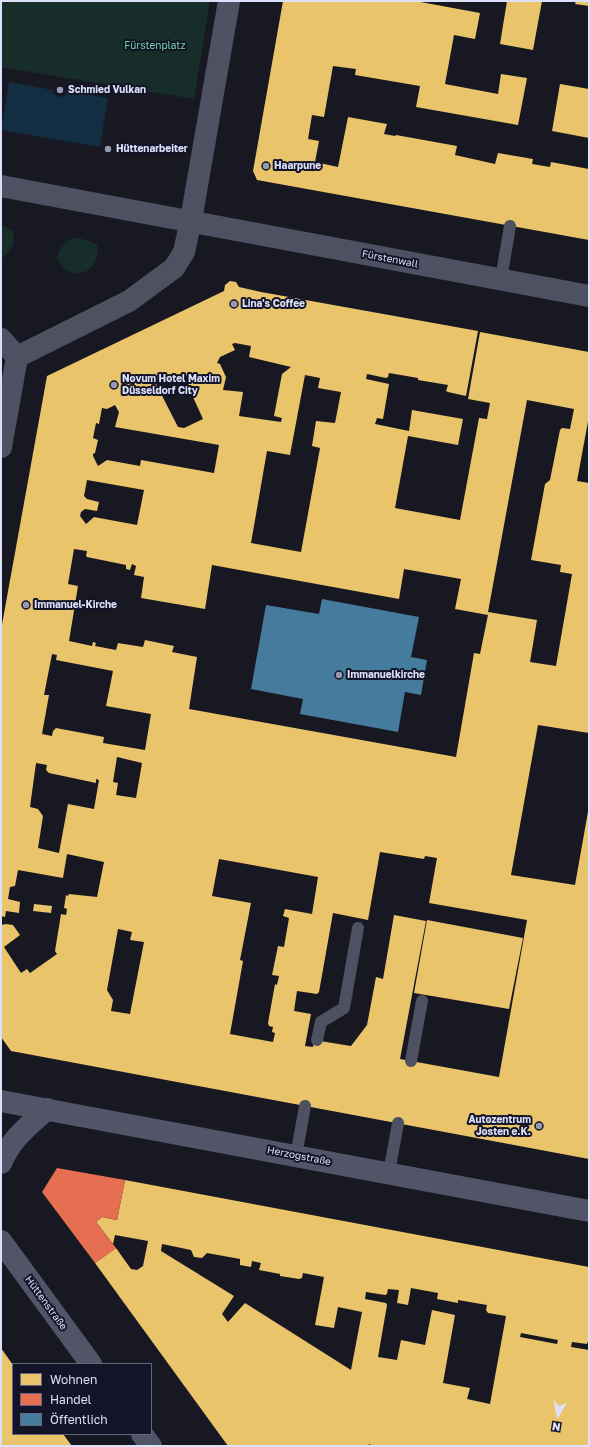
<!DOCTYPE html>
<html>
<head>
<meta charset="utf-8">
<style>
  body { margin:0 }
  #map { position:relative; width:590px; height:1447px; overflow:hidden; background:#181822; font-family:"Golos Text",sans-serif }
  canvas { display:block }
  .frame { position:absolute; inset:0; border:2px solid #dce0fb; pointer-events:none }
  .legend { position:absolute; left:12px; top:1363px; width:140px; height:72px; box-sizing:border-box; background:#131427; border:1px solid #63667c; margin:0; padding:5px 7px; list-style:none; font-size:12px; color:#dce0fb }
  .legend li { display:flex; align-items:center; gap:8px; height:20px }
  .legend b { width:20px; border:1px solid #63667c }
  .north { position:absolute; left:538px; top:1395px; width:40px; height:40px; -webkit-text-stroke:3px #131427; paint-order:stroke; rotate:189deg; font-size:11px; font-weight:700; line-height:16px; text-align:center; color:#dce0fb }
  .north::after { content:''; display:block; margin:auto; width:14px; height:18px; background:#dce0fb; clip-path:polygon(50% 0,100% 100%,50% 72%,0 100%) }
</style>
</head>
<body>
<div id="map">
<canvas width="590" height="1447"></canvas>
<div class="frame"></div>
<ul class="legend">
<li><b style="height:11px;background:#e9c46a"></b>Wohnen</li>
<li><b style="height:11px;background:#e76f51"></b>Handel</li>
<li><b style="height:11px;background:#457b9d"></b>Öffentlich</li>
</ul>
<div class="north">N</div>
</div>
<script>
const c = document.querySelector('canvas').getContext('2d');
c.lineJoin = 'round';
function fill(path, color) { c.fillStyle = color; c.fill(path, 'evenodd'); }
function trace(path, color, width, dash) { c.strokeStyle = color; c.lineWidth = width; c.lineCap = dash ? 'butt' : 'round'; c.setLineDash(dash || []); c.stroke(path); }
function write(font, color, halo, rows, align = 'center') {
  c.font = font + ' "Golos Text",sans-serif'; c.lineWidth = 4; c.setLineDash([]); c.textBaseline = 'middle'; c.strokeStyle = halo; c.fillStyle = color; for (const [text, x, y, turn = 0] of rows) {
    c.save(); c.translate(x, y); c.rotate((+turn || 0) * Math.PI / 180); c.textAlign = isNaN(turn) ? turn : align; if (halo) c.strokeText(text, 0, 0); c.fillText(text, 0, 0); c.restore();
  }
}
const green = new Path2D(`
  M1 1H210L194 99 1 67Z
  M1 225 13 231C16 243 12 252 1 258Z
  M73 238C82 238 89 240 97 245 102 273 69 286 57 258 60 248 64 243 73 238Z`);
const water = new Path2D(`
  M9 82 53 90V93C57 98 65 99 67 91L108 98 100 147 1 130Z`);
const homes = new Path2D(`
  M283 1H415L480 13 475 39 454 35 445 84 498 94 501 74 527 78 518 125 416 107 420 86 355 75 356 69 333 66 324 117 312 115 308 139 319 141 315 162 338 167 348 117 387 124 384 134 395 136 396 135 457 146 455 155 495 164 498 153 533 159 532 164 550 167 551 162 589 169V240L257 180 253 171Z
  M507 1H542L533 50 500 44Z
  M576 1H589V6L575 4Z
  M560 84 589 89V138L552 131Z
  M230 281 236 282 239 287 261 292 478 331 466 396 448 392 446 391 448 385 418 380V378L389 373 388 377 386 378 367 374 366 379 389 384 383 419 377 418 375 424 409 431 412 410 463 419 458 445 408 436 395 508 460 520 479 418 487 419 490 403 468 399 480 332 589 352V416L577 481 589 483V733L538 725 511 875 575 885 589 806V1159L11 1051 1 1037V925L6 924 13 925 20 935 4 947 21 973 27 969 30 973 57 954 55 951 61 914 66 915 67 909 64 908 66 895 68 896 69 894 97 897 104 862 67 854 63 878 18 870 15 886 10 887 8 899 20 902 19 913 6 911 5 917 1 916V630L47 376 224 291 225 285ZM235 343 251 346 249 357 291 367 282 374 274 416 282 418 281 422 239 416 243 392 223 390 226 377 220 364 217 363 220 357 235 350 232 344ZM186 375 191 378 188 386 203 419 184 428 178 427 155 382 165 378 168 384ZM305 375 320 378 318 388 341 392 335 423 316 421 312 446 320 448 301 552 251 543 267 451 290 455ZM527 400 574 409 570 429 562 428 560 430 550 480 545 484 531 560 561 565 560 572 572 574 556 666 530 662 537 620 488 612ZM115 405 119 412 115 427 219 445 214 473 141 460 140 466 107 460 98 466 93 456V454L95 453 98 440 93 438 96 423 99 424 102 408 107 409ZM87 480 144 490 137 525 94 517 86 524 80 516 81 512 85 509 97 511 99 502 87 499 84 496ZM74 549 87 551 86 556 87 557 126 565V569L130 570 132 564 136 566 134 575 144 577 141 598 205 609 212 565 399 599 404 569 461 579 455 609 488 615 480 654 474 653 456 757 189 709 197 657 172 652 174 646 145 640 143 647 118 643 116 650 95 646 96 643 93 642 92 646 69 641 78 586 68 584ZM52 654 57 655 56 660 113 671 106 706 151 714 145 750 103 743 104 737 56 728 53 731 52 736 42 734 49 695H44ZM117 757 142 763 136 798 116 795 118 783 113 782ZM36 763 47 765 46 770 49 773 96 783V779L99 780 94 809 68 804 59 853 38 848 43 816 38 809 30 807ZM380 852 424 859 425 856 437 858 429 903 527 920 499 1077 400 1059 426 921 394 915 383 979 376 977 367 1025 351 1046 314 1040 313 1047 305 1046 311 1014 294 1011 297 991 317 994 319 992 333 913 368 920ZM219 859 318 877 312 914 285 909 283 916 289 918 284 947 278 946 272 975 279 976 277 985 275 984 268 1023 269 1026 273 1027 272 1032 275 1033 273 1042 230 1034 243 961 240 960 251 903 212 896ZM118 929 132 932 130 940 144 942 130 1014 111 1011 113 1000 107 990Z
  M34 904 52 906 51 913 33 911Z
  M427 920 523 938 509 1009 414 993Z
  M125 1180 589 1267V1338L587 1344 572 1342 571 1347 589 1350 588 1363H589V1431L588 1439H589V1446H371L370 1444 367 1446H228L95 1263 116 1248 131 1269 137 1270 143 1266 148 1241 115 1235 113 1244 96 1222 102 1217 117 1220ZM162 1244 191 1250 194 1257 202 1258 207 1253 240 1259V1265L251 1267 252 1261 261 1263 259 1270 280 1274V1276L299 1279 302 1278 303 1273 324 1277 315 1325 334 1328 338 1307 362 1312 351 1370 245 1303 228 1322 222 1314 234 1296 161 1251ZM411 1288 438 1293 437 1299 458 1303V1300L487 1305 486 1310 488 1313 506 1316 490 1404 467 1399 470 1388 443 1383 455 1315 432 1310 425 1345 401 1340 397 1360 378 1357 387 1305 386 1303 365 1299 366 1292 385 1295 387 1294 388 1289 399 1290 397 1303 408 1305ZM521 1333 558 1340 557 1344 520 1337Z
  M1 1348 13 1365V1434H63L72 1446H1Z`);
const shops = new Path2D(`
  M57 1168 125 1180 117 1220 102 1217 96 1222 116 1248 95 1263 42 1192Z`);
const public = new Path2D(`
  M322 599 419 617 411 657 427 660 421 695 405 692 398 732 300 714 303 699 251 689 266 605 319 614Z`);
const service = new Path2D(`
  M501 279 510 226
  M317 1040 321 1022 344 1008 358 928
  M411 1061 422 1001
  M296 1156 305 1106
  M389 1173 398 1123`);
const minor = new Path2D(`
  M1 339 17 357
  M17 357 129 301 174 268 184 252 191 220 229 1
  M1 447 17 357`);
const tertiary = new Path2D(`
  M1 186 589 296`);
const secondary = new Path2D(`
  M1 1101 589 1211
  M1 1163C12 1138 27 1127 47 1109
  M1 1241 91 1364
  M142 1434 151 1446`);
const tram = new Path2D(`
  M1 1229 100 1364
  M1 1255 81 1364
  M132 1434 141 1446
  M151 1434 160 1446`);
const markers = [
  [60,90,4,"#979aaf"],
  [108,149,4,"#979aaf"],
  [266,166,4,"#979aaf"],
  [234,304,4,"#979aaf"],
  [114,385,4,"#979aaf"],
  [26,605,4,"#979aaf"],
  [339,675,4,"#979aaf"],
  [539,1126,4,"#979aaf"]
];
const parkNames = [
  ["Fürstenplatz",155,46]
];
const poiNames = [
  ["Schmied Vulkan",68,90],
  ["Hüttenarbeiter",116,149],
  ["Haarpune",274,166],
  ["Lina's Coffee",242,304],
  ["Novum Hotel Maxim",122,379],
  ["Düsseldorf City",122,391],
  ["Immanuel-Kirche",34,605],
  ["Immanuelkirche",347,675],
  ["Autozentrum",531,1120,"right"],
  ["Josten e.K.",531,1132,"right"]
];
const streetNames = [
  ["Fürstenwall",390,259,11],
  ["Herzogstraße",299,1156,11],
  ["Hüttenstraße",46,1303,54]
];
fill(green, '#162d29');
fill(water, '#132e42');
fill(homes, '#e9c46a');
fill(shops, '#e76f51');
fill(public, '#457b9d');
trace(service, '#4e5162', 12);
trace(minor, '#4e5162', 22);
trace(tertiary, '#4e5162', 22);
trace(secondary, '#525468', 22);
trace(tram, '#465c63', 1);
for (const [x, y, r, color] of markers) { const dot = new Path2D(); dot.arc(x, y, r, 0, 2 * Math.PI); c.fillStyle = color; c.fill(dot); trace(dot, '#131427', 1.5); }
write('10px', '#6fd4a5', '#131427', parkNames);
write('bold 10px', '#dce0fb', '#131427', poiNames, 'left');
write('10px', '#dce0fb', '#131427', streetNames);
</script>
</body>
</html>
